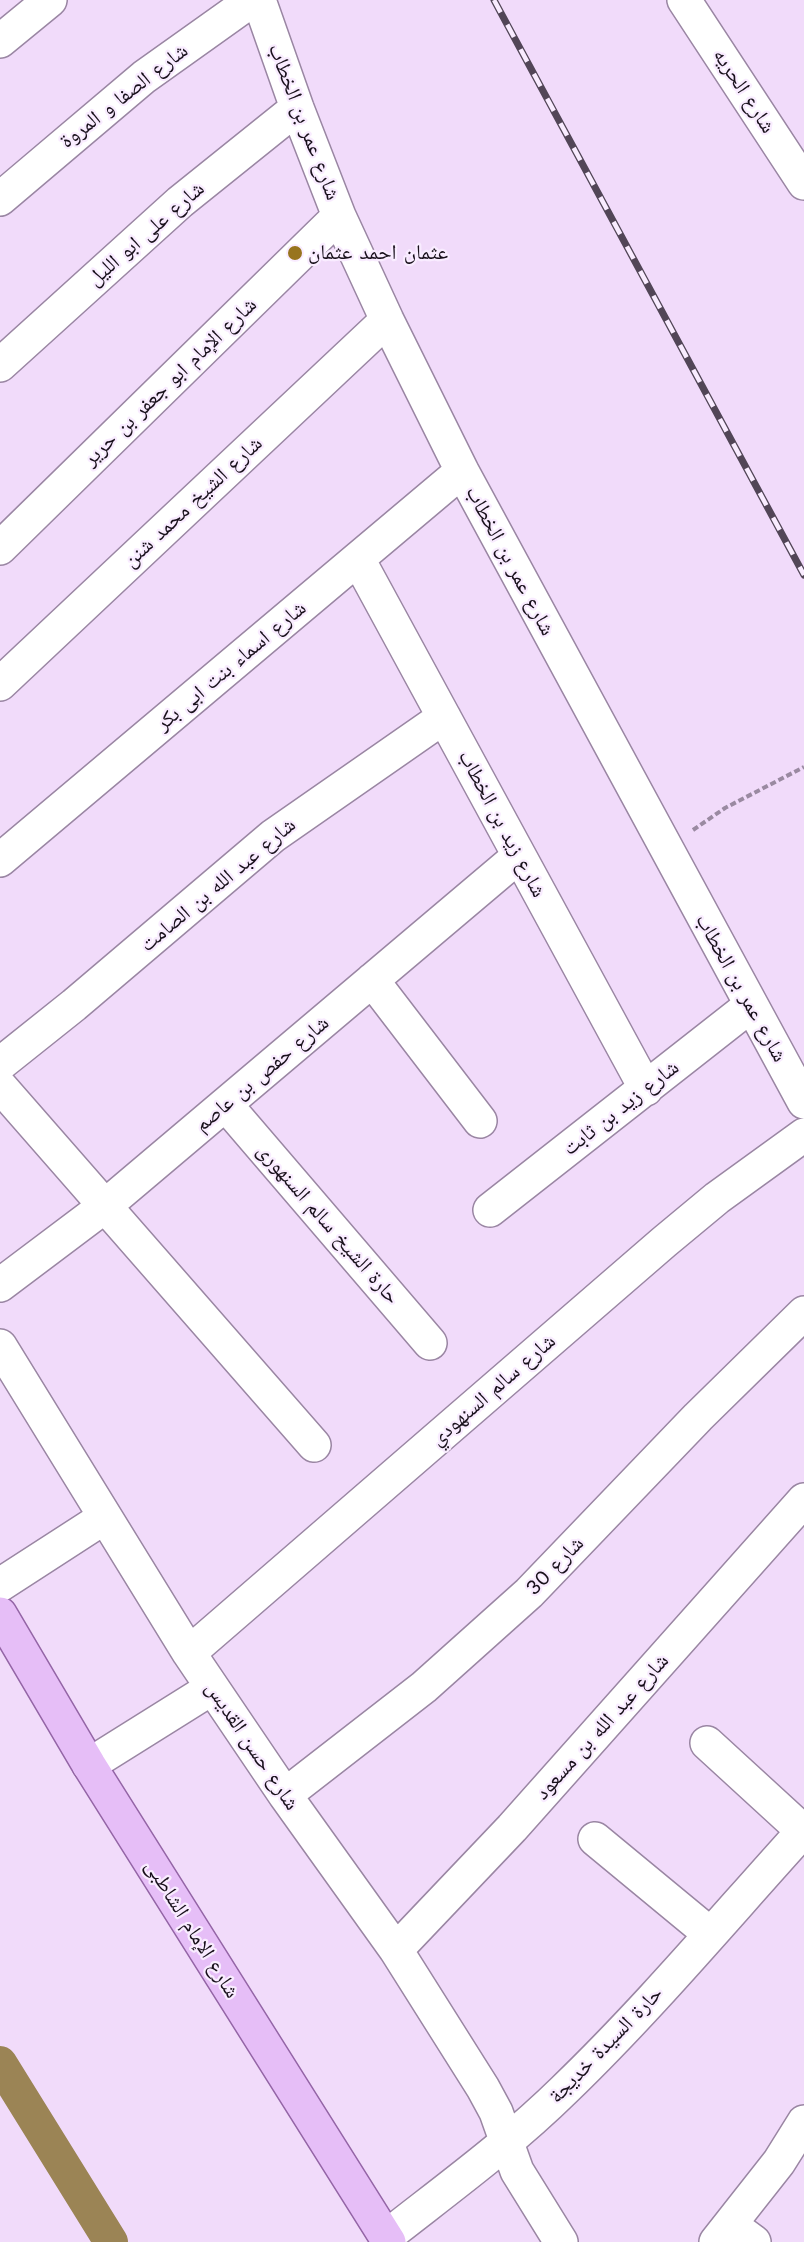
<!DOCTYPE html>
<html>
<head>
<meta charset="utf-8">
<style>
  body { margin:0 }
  canvas { display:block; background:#f1dbfa }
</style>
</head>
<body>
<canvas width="804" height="2242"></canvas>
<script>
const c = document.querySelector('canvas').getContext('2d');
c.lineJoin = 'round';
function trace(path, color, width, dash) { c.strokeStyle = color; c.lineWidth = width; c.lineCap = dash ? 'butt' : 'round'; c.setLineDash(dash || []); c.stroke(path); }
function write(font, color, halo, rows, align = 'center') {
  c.font = font + ' "Work Sans","Noto Naskh Arabic",sans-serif'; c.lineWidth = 4.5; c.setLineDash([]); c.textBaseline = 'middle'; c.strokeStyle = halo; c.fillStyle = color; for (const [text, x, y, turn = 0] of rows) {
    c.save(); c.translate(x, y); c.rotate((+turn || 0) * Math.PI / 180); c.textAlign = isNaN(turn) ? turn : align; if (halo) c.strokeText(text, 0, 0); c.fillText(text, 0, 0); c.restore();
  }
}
const canal = new Path2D(`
  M0 2063 111 2242`);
const path = new Path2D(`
  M693 830 725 808 804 767`);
const minor = new Path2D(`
  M259 0 297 108 339 216 387 320 462 471 804 1102
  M684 0 804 183
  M0 41 50 0
  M0 199 144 77 252 0
  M0 365 180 202 297 108
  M0 548 339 216
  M358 559 646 1089
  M0 684 387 320
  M0 860 462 471
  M372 980 480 1121
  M0 1064 74 1005 273 836 444 717
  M0 1086 314 1445
  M226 1105 430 1343
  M490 1210 750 1006
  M0 1285 105 1206 519 856
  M0 1346 189 1653 285 1795 396 1950 483 2088 496 2112 517 2171 561 2242
  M0 1585 105 1517
  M189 1653 664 1242 717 1198 804 1135
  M707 1743 803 1831
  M89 1765 212 1688
  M285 1795 424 1687 529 1593 698 1417 804 1313
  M595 1839 710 1934
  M396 1950 512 1828 804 1500
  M731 2225 754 2242
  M386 2237C447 2189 509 2144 564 2090 649 2008 725 1917 804 1830
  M716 2242 779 2162 804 2122`);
const primary = new Path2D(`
  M0 1614 89 1765 389 2242`);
const rail = new Path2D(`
  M494 0 804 575`);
const markers = [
  [295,253,8,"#98741e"]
];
const streetNames = [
  ["شارع الحريه",744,91,57],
  ["شارع الصفا و المروة",124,96,-38],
  ["شارع عمر بن الخطاب",304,122,69],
  ["شارع على ابو الليل",146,234,-41],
  ["شارع الإمام ابو جعفر بن حرير",170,382,-44],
  ["شارع الشيخ محمد شنن",193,502,-43],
  ["شارع عمر بن الخطاب",510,561,62],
  ["شارع اسماء بنت ابى بكر",231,666,-40],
  ["شارع زيد بن الخطاب",502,824,62],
  ["شارع عبد الله بن الصامت",218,885,-40],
  ["شارع عمر بن الخطاب",741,988,61],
  ["شارع حفص بن عاصم",262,1074,-40],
  ["شارع زيد بن ثابت",621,1108,-38],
  ["حارة الشيخ سالم السنهورى",328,1224,49],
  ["شارع سالم السنهودي",493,1390,-41],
  ["شارع 30",555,1566,-46],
  ["شارع عبد الله بن مسعود",602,1727,-48],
  ["شارع حسن القديس",252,1746,56],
  ["شارع الإمام الشاطبى",192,1929,58],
  ["حارة السيدة خديجة",606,2045,-46]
];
const poiNames = [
  ["عثمان احمد عثمان",308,253]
];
trace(canal, '#9b8455', 34);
trace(minor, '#9a86a3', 36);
trace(primary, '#9465a6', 36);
trace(path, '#9a8aa1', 4, [6, 3]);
trace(minor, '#fff', 33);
trace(primary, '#e6bef7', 33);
trace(rail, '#524657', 7);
trace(rail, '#f9ecff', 4.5, [14]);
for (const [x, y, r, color] of markers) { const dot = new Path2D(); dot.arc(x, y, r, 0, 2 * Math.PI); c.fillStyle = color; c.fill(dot); trace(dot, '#f9ecff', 2); }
write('21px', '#18101b', '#f9ecff', streetNames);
write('21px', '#18101b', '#f9ecff', poiNames, 'left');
</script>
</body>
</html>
